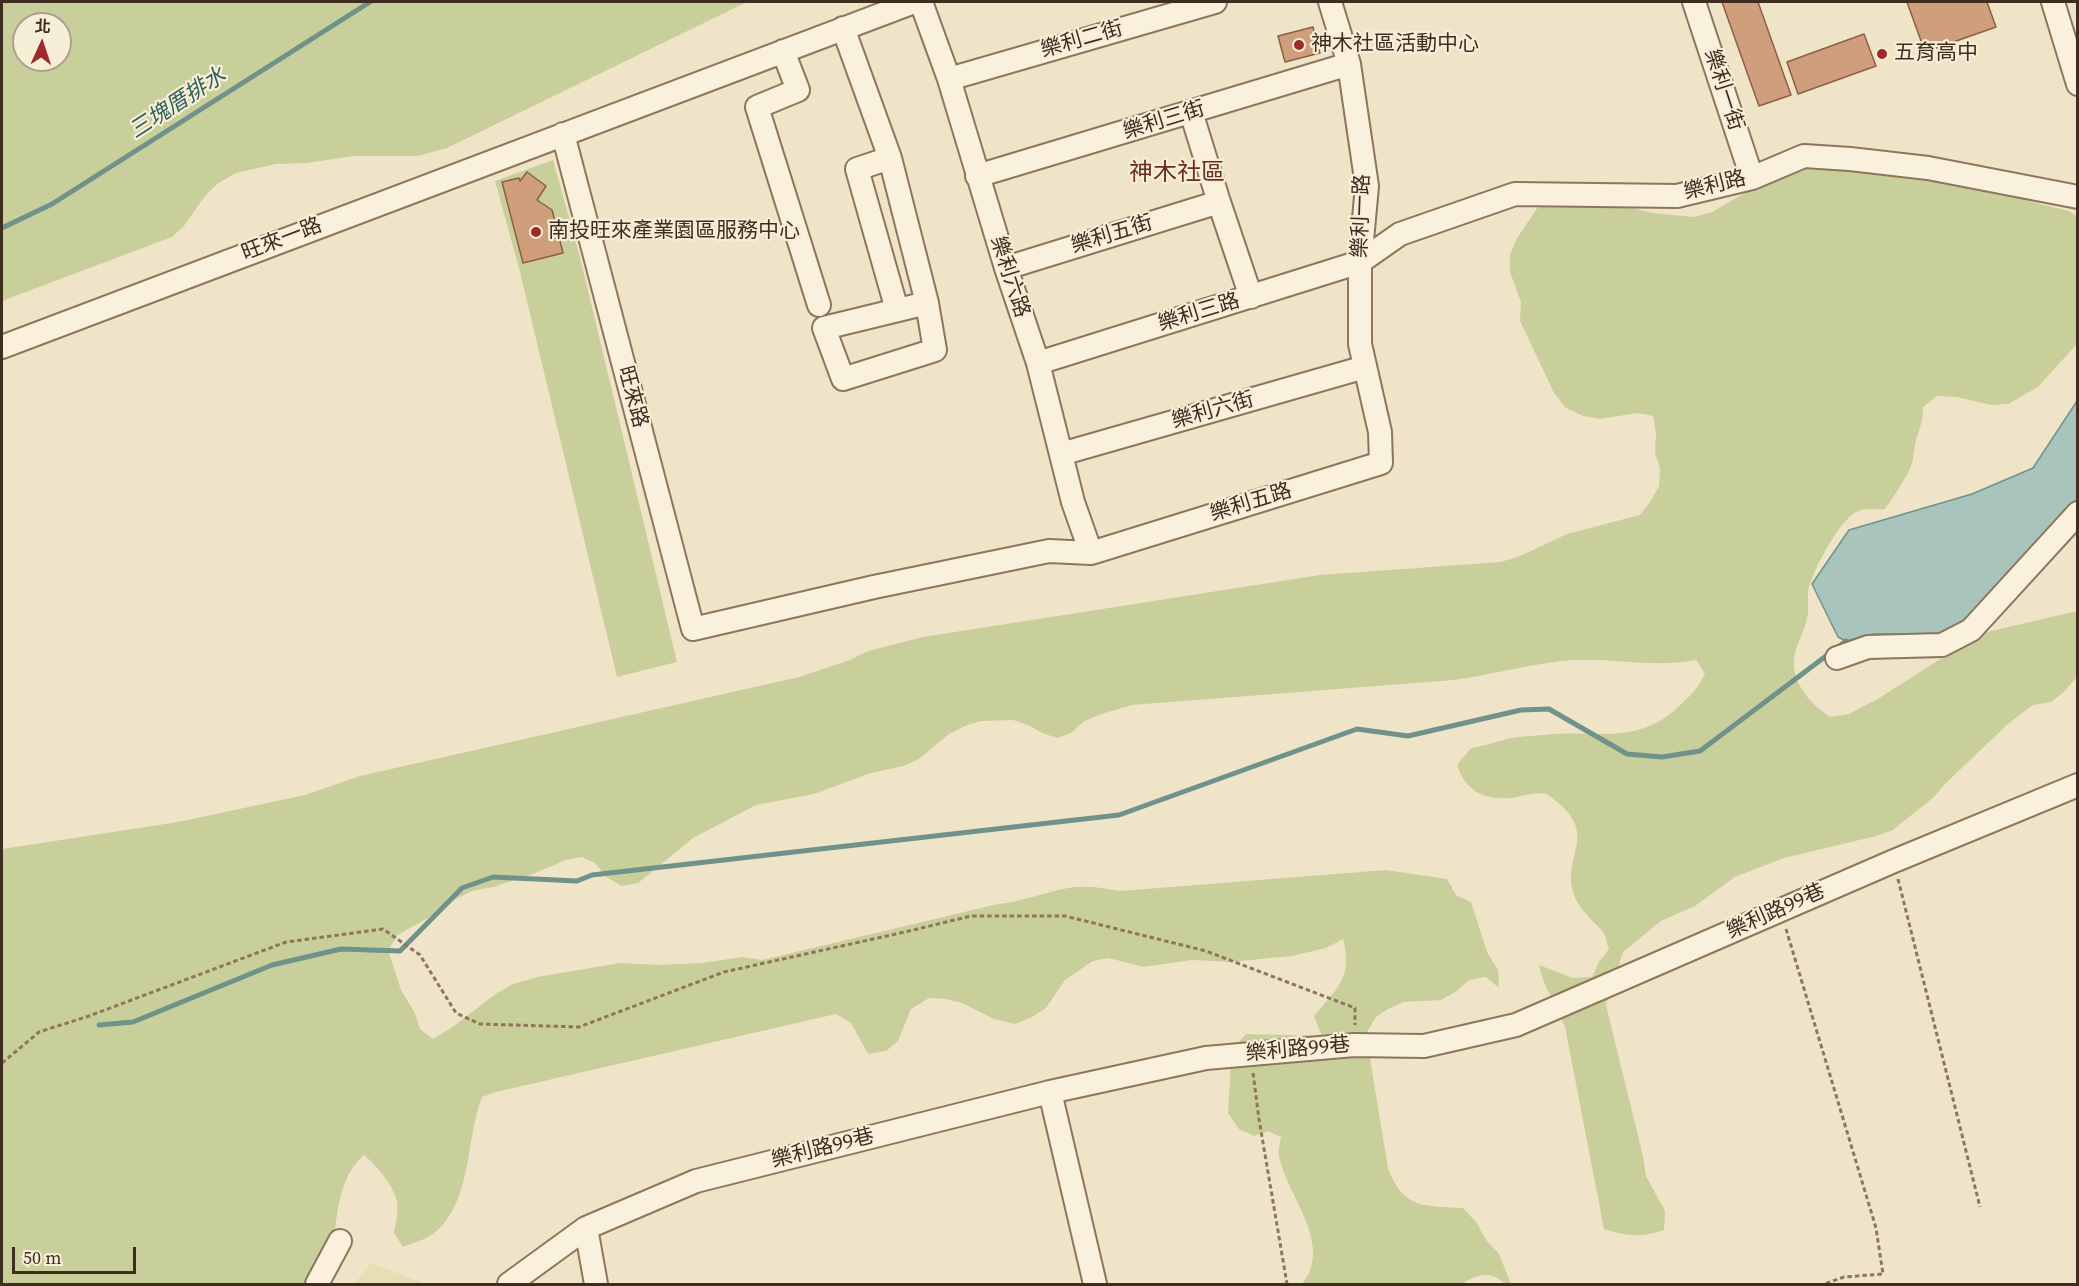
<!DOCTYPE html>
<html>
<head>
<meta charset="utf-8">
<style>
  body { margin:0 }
  #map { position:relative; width:2079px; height:1286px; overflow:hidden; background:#f0e4c8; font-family:"Source Serif 4","Noto Sans TC",serif }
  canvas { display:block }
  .frame { position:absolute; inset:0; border:3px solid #3d2e20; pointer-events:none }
  .north { position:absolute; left:12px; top:12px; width:60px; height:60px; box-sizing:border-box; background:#f7eed8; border:2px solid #ada18e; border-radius:50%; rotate:3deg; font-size:16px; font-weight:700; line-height:24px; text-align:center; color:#3d2e20 }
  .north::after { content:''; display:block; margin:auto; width:21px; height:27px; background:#9e2a2b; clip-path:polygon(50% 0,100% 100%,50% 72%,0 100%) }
  .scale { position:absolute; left:12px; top:1247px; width:124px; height:27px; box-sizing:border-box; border:3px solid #3d2e20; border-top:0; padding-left:8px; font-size:18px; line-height:21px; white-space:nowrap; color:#3d2e20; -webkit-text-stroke:4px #f7eed8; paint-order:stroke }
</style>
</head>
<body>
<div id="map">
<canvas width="2079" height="1286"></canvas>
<div class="frame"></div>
<div class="north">北</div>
<div class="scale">50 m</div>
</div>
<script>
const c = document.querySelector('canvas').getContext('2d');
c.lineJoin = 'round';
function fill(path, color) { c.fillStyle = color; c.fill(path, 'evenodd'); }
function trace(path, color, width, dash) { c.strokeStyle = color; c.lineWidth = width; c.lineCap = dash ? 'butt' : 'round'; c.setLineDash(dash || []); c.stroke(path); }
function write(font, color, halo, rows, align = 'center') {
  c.font = font + ' "Source Serif 4","Noto Sans TC",serif'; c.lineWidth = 4.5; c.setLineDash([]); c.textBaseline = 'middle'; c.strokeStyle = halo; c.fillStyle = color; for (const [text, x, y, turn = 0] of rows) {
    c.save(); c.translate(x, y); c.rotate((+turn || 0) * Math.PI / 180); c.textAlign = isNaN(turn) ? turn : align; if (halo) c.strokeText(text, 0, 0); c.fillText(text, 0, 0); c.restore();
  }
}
const farmland = new Path2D(`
  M371 1263 421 1282 423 1284H354Z`);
const green = new Path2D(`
  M2 2H747L447 148 418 156H354L307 163 276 164 236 173 217 184 205 196 184 226 172 237 2 301ZM24 24H60V60H24Z
  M553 160 580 257 677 662 617 677 520 272 495 181Z
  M1811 160 2000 189 2032 202 2069 211 2077 216V344L2038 387 2008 404 1991 405 1957 397 1937 396 1923 407C1923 420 1920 428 1916 440 1914 447 1914 456 1912 463 1906 480 1895 494 1885 509 1878 510 1864 508 1858 511 1839 520 1815 567 1809 587 1806 597 1810 608 1807 618 1805 630 1798 641 1795 653 1789 680 1809 703 1830 717L1849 714 1881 697 1973 638 1991 631 2077 611V677L2063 693 2051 702 2033 705 2009 723 1946 783 1934 797 1893 830 1876 836 1784 858 1735 877 1695 906 1661 921 1623 952 1606 1005 1643 1156 1646 1176 1665 1211 1664 1230C1642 1238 1626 1236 1604 1229L1565 1027C1557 1005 1543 987 1539 965L1573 978 1592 977 1599 962 1609 949C1607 944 1606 936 1603 932 1591 918 1575 907 1572 887 1566 853 1594 837 1561 805 1557 802 1551 796 1546 794 1533 791 1522 797 1510 798 1483 800 1465 790 1457 765L1471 748C1484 746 1495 742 1507 739 1518 736 1532 736 1544 735 1594 729 1634 746 1676 709 1690 696 1696 691 1705 674L1696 660C1651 669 1607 656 1562 661 1526 665 1490 675 1454 680L1132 705 1098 715 1083 722 1071 733 1057 738 1042 733 1028 725 1013 720 982 721 967 725 949 734 919 759 903 766 868 774 814 794 756 805 693 838 638 883 622 886 606 877 595 863 582 857 566 860 533 874 493 887 472 891 440 907 428 918 398 935 388 950 401 990 415 1013 420 1029 433 1039 451 1028 497 993 513 984 537 977 620 963 659 965 702 963 742 957 762 960 998 904C1023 902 1044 892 1068 888 1085 885 1103 888 1120 891L1386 870 1447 879 1456 895 1471 902 1487 952 1498 970 1499 988 1486 977 1469 980 1457 991 1441 1000 1404 1002 1388 1009 1376 1017 1366 1034 1388 1168C1403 1209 1424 1206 1463 1208L1477 1223 1486 1240 1499 1254 1511 1284H1505C1490 1270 1478 1274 1462 1284H1302C1305 1279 1309 1274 1311 1268 1322 1230 1286 1192 1279 1156 1278 1150 1280 1143 1281 1137L1268 1131 1254 1136 1239 1129 1228 1113 1231 1060 1236 1045 1246 1034 1332 1036 1321 1034 1314 1016C1337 989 1353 977 1343 939L1326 948 1292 956 1230 962 1192 960 1143 967 1109 958 1093 961 1065 980 1046 1008 1032 1017 1015 1024 994 1019 962 1003 945 999 929 998 911 1009 898 1041 886 1051 868 1054 851 1023 836 1014 496 1092 482 1097C465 1141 473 1202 433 1234 425 1240 412 1243 403 1247L394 1233C396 1222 400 1206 395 1195 390 1182 375 1164 364 1155 335 1181 338 1221 331 1257 329 1266 326 1275 323 1284H2V849L178 822 305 795 360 776 799 677 850 660 868 651 923 637 1320 575 1500 562 1518 557 1567 534 1640 515 1650 502 1659 486 1660 468 1655 453 1656 433 1653 416 1637 413 1600 419 1583 416 1566 408 1554 393 1520 321 1521 302 1510 272V255L1517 238 1538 207 1558 204 1614 203 1652 213 1694 217 1712 212 1791 166Z`);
const water = new Path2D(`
  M2077 401V501L1953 634H1874L1846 641 1838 637 1812 584 1849 530 1972 494 2033 468Z`);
const stream = new Path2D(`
  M2 228 52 204 370 2
  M1837 648 1846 641
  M99 1025 133 1022 272 965 341 949 400 951 462 888 493 877 577 881 592 875 1119 815 1357 729 1408 736 1521 710 1549 709 1627 754 1662 757 1700 751 1830 653`);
const building = new Path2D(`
  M1722 2H1758L1791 95 1759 106Z
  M1907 2H1987L1996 27 1925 52Z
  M1313 27 1320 53 1285 62 1278 36Z
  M1864 34 1876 66 1798 94 1787 62Z
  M527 172 546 186 537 200 552 210 563 253 523 263 502 182 519 178 520 181Z`);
const path = new Path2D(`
  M1898 879 1980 1207
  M1786 929 1876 1228 1883 1274 1844 1277 1824 1284
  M2 1063 39 1032 89 1016 286 942 383 929 420 955 456 1013 480 1024 579 1027 724 972 905 932 971 916H1065L1206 951 1355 1008V1025
  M1253 1073 1259 1119 1287 1284`);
const minor = new Path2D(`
  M921 2 949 79 1006 268 1038 363 1073 502 1091 553
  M1694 2 1752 178
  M2053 2 2078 84
  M843 28 890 158 927 303 824 328 843 379 935 350 927 303
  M783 51 798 90 757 107 819 305
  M949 79 1215 2
  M1191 112 1219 202 1251 297
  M563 134 693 629 874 587 1049 551 1091 553 1381 463 1380 432 1360 344V262L1367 186 1349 64 1330 2
  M890 158 857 169 897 310
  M977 176 1349 64
  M1006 268 1219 202
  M2 347 914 2
  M1038 363 1360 262 1400 234 1515 194 1677 196 1752 178 1804 156 1850 159 1928 168 2078 197
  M1061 454 1365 367
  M1837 658 1868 647 1942 645 1971 630 2078 513
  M1050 1092 1095 1284
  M586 1228 596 1284
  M317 1284 340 1241
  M509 1284 586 1228 696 1181 1050 1092 1206 1058 1354 1045 1424 1046 1516 1025 1894 861 2078 785`);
const markers = [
  [1299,45,6,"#9e2a2b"],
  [1882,54,6,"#9e2a2b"],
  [536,232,6,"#9e2a2b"]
];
const streetNames = [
  ["樂利二街",1082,40,-16],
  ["樂利一街",1723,90,72],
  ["樂利三街",1164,121,-17],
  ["樂利路",1715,186,-14],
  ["樂利一路",1362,216,-88],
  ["樂利五街",1112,235,-17],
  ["旺來一路",282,240,-21],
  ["樂利六路",1009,277,72],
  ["樂利三路",1199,313,-17],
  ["旺來路",632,397,75],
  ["樂利六街",1213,411,-16],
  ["樂利五路",1251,503,-17],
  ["樂利路99巷",1776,912,-24],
  ["樂利路99巷",1298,1050,-5],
  ["樂利路99巷",823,1149,-14]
];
const poiNames = [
  ["神木社區活動中心",1311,45],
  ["五育高中",1894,54],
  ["南投旺來產業園區服務中心",548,232]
];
const waterNames = [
  ["三塊厝排水",178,104,-33]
];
const quarterNames = [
  ["神木社區",1177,174]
];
fill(farmland, '#e6deb5');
fill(green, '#c9cf9b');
fill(water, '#a9c4bc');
trace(water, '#6f938a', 1.5);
trace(stream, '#6f938a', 5);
fill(building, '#cf9f7d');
trace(building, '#8d5f41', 1.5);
trace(minor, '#8d765c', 26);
trace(path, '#8d765c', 3, [4.5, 3]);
trace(minor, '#faf1dc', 22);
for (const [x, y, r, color] of markers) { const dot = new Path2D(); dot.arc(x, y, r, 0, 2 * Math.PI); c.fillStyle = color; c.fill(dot); trace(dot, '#f7eed8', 2); }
write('21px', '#3d2e20', '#f7eed8', streetNames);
write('21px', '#3d2e20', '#f7eed8', poiNames, 'left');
write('italic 22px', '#2f5d5a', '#f7eed8', waterNames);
write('24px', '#6b2e1e', '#f7eed8', quarterNames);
</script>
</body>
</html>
